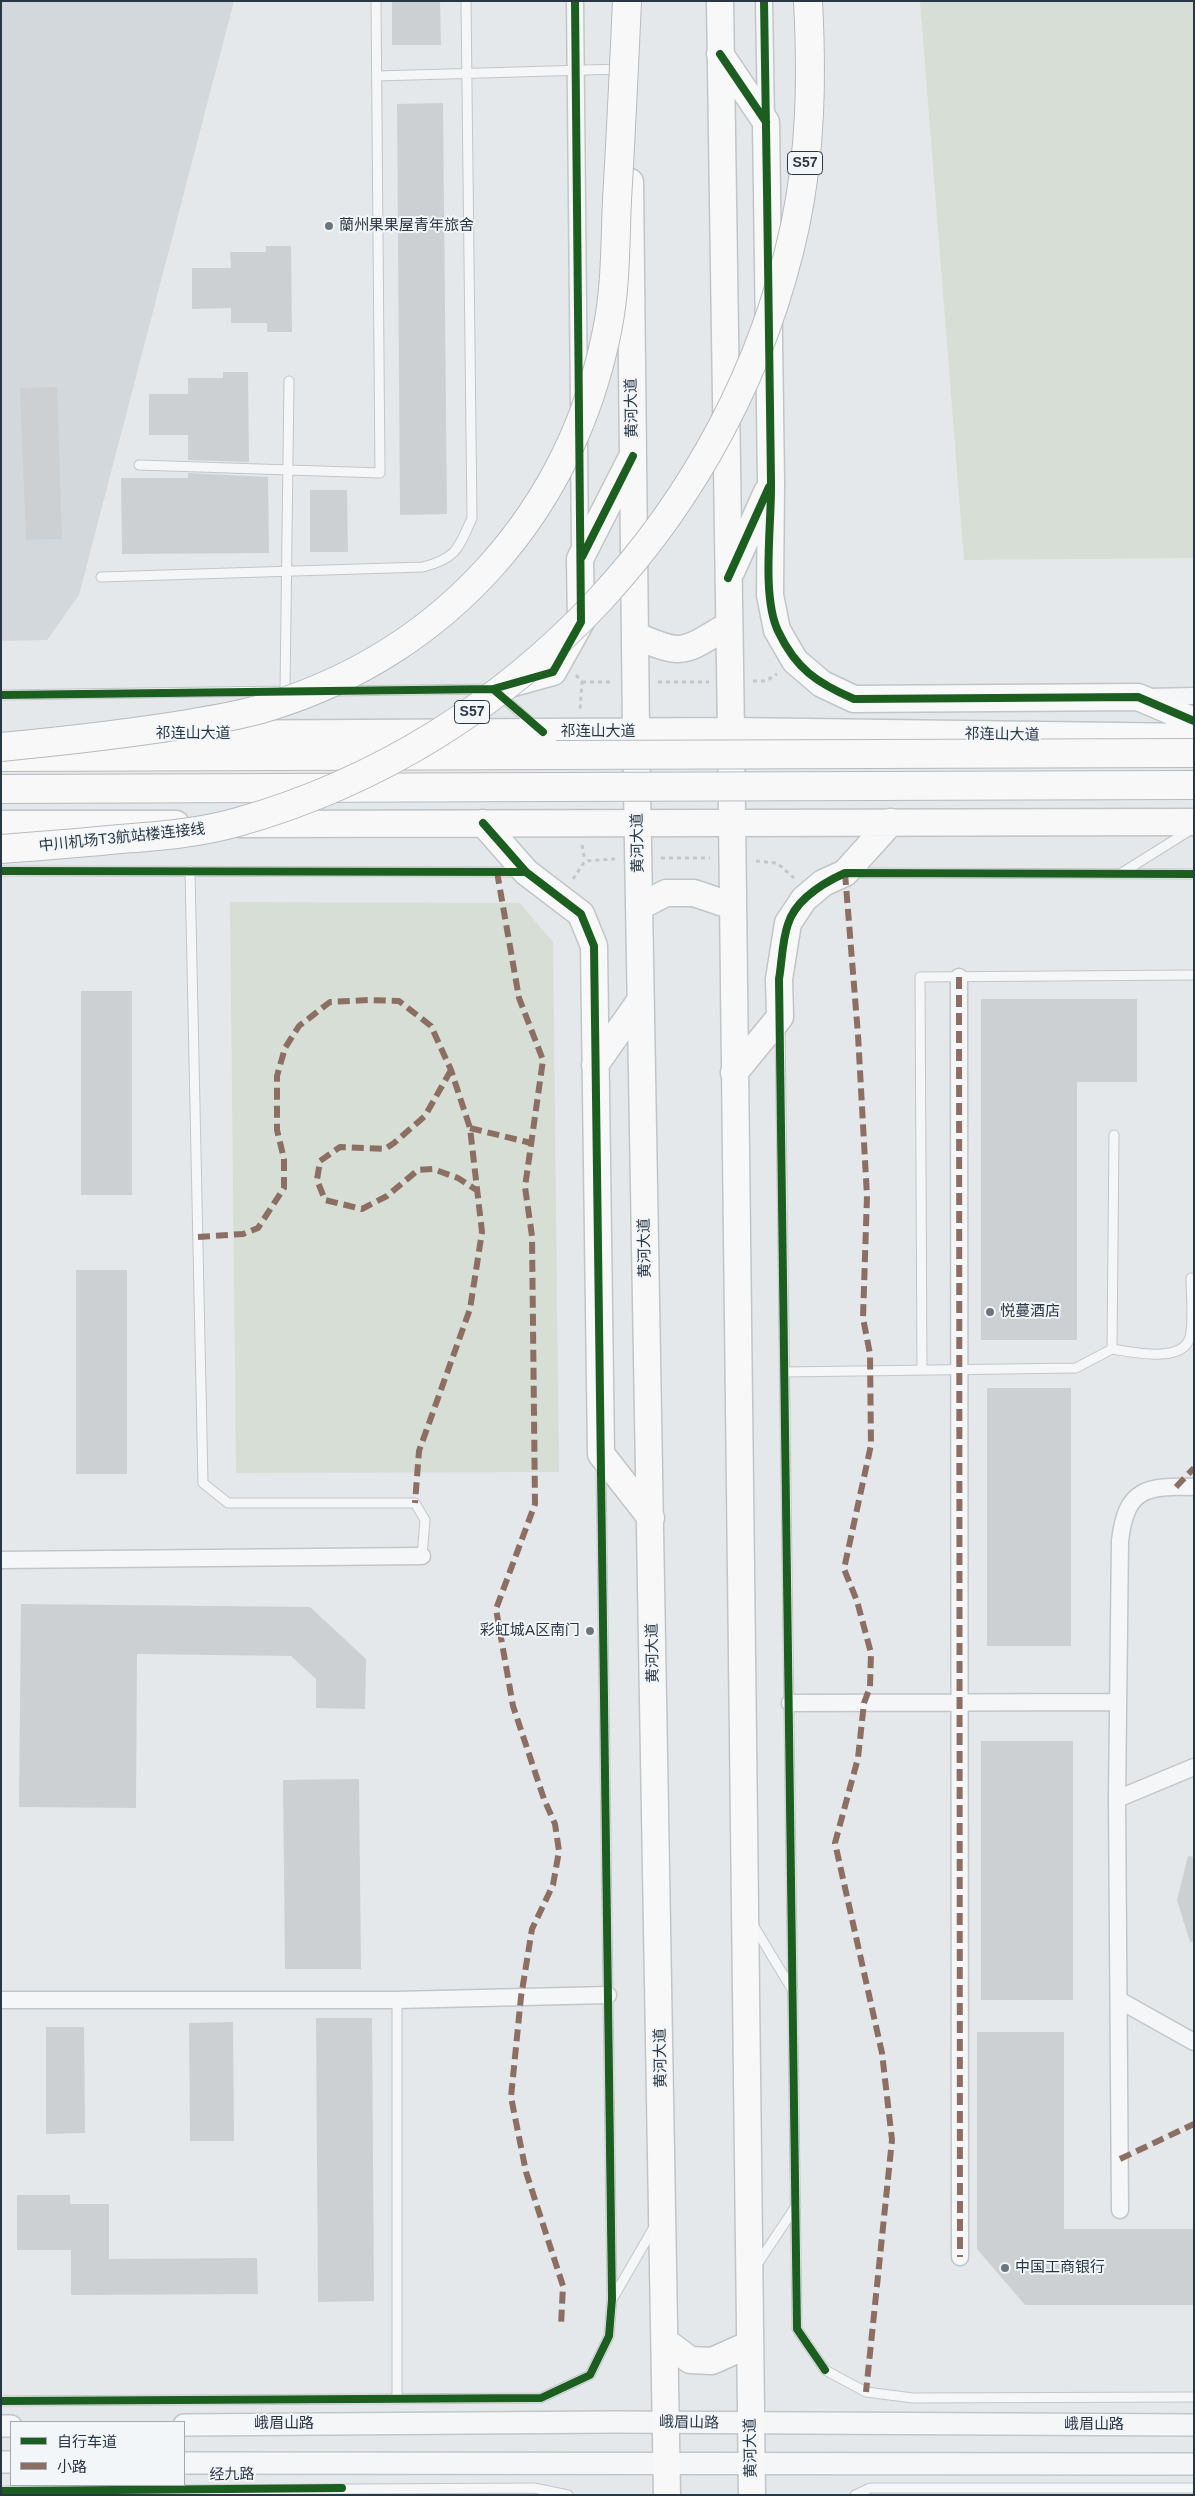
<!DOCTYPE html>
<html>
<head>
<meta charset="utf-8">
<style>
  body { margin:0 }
  #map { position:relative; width:1195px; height:2496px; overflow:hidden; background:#e5e8ea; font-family:Arial,"Noto Sans SC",sans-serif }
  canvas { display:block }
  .frame { position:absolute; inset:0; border:2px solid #293745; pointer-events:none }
  .legend { position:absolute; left:10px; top:2421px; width:175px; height:65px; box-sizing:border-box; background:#f3f6f9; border:1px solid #a2aab1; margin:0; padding:6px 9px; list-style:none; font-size:15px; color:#293745 }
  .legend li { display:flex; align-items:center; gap:10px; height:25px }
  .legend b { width:25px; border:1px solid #a2aab1 }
</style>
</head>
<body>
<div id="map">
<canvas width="1195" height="2496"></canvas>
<div class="frame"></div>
<ul class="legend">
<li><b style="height:6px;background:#1b5e20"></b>自行车道</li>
<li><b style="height:6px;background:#8d6e63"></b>小路</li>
</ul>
</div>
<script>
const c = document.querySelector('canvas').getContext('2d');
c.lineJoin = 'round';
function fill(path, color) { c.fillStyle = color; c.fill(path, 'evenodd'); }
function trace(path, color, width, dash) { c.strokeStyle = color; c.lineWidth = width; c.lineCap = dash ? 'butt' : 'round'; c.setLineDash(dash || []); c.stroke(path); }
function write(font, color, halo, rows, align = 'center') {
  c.font = font + ' Arial,"Noto Sans SC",sans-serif'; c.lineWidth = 4; c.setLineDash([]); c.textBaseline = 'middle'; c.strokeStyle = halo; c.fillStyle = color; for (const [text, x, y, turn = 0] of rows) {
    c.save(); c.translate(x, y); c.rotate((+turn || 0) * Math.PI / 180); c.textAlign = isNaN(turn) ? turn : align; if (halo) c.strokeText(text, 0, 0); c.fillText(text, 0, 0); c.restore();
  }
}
const built = new Path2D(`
  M1 1H234L79 595 47 640 1 641Z`);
const green = new Path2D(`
  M920 1H1194V558L964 560Z
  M230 902 520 903 553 942 559 1472 236 1473Z`);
const building = new Path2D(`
  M392 1H440L441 45H392Z
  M443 103 447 514 400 515 397 104Z
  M266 246H291L292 332H267V323H231V308L192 309V268H231L230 252H266Z
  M223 372H248L249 462 188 460V435H149V394H188V378H223Z
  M57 387 62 539 26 540 20 388Z
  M188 473 268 477 269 553 122 554 121 478H188Z
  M310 490H347L348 552H310Z
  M81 991H132V1195H81Z
  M981 999H1137V1082H1077V1340H981Z
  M76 1270H127V1474H76Z
  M987 1388H1071V1646H987Z
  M21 1604 310 1607 366 1659 365 1709 316 1708V1679L291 1656 137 1654 136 1808 19 1807Z
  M981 1741H1073V2000H981Z
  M359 1779 361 1969H285L283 1780Z
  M1188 1856 1194 1857V1941L1190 1942 1177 1900Z
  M316 2018H372L374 2301 318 2302Z
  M233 2022 234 2141H190L189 2023Z
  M46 2027H84L85 2133 46 2134Z
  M977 2032H1064V2229H1194V2305H1025L977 2249Z
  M17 2195H70V2204H109V2259L257 2258 258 2294 71 2295V2250H17Z`);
const path = new Path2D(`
  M576 675 582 682 580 709
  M753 681H766L777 674
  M582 682H614
  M658 682H709
  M582 845 585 861
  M661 858H710
  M756 861 777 863 794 878
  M573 879 585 861 615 859`);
const service = new Path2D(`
  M377 76 621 69
  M139 465 380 473 376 1
  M101 577 423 567C457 558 458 549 472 518L466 1
  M285 691 289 381
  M335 691 487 689
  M498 693 535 726
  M1 695 282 691
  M1 871 518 872
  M190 871 203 1483 228 1503H415L425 1520 422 1556
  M851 873 1194 874
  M1120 874 1192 829
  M780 1028 797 2329 825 2370 866 2392 913 2398 1194 2397
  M1112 1349C1132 1352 1183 1364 1190 1337 1194 1321 1191 1294 1191 1278
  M922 1370 920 977 1194 975
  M785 1372 1076 1368 1112 1349 1114 1135
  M752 1923 793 1991
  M397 2000V2399
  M756 2266 796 2206
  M613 2298 654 2227
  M1 2401 541 2398 590 2375 609 2336 612 2299 601 1464
  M1 2491 534 2488 568 2495
  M855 2495 870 2488H1194`);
const minor = new Path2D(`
  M575 1 579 406
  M764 1 766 120
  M579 436 580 551
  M1149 697 1194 696
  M959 977 960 2257
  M1 1560 422 1556
  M790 1703 1118 1702
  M1117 1799 1194 1767
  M1 2000H397L608 1995
  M1119 2000 1194 2042
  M1120 2210 1117 1799 1120 1541C1126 1488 1146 1486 1194 1487`);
const tertiary = new Path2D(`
  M184 2425 614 2422 1194 2425
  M1 2426H11
  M1 2462H11
  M184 2463 1194 2464`);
const primary = new Path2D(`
  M720 1 731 731 752 2495
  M720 54 766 122 771 482 770 595 777 630 795 661 822 684 854 699 1138 697 1194 721
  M630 182 636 732 667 2495
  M732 570 767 492
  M635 635C685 658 684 651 729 625
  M506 685 553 672 581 622 580 559 631 459
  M177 734 731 731 1194 737
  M483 823 526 872 581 914 594 946 601 1454 651 1518
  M1 824H176
  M240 824 1194 822
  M639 907 666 893H694L732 906
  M595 1065 640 1001
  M734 1073 780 1017 779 979 788 923 804 899 823 883 845 873 891 822
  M666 2342 690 2360 712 2361 750 2344`);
const trunk = new Path2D(`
  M1 789 556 787`);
const motorway = new Path2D(`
  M1 757 556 755`);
const motorwayBridge = new Path2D(`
  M1 747C64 741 126 734 188 724 216 719 244 715 271 706 447 651 571 511 607 331 616 288 615 244 617 200 621 134 624 68 627 1
  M556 755 1194 753
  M556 787 1194 785
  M1 849C41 846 81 843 120 839 161 836 199 833 238 822 518 743 734 510 795 226 811 150 812 78 808 1`);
const quiet = new Path2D(`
  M497 872 519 998 543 1060 525 1187 532 1236 535 1504 496 1609 513 1706 544 1799 555 1824 559 1851 553 1885 532 1929 521 1997 511 2097 526 2172 563 2286 561 2326
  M845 873 858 1035 867 1196 863 1318 870 1354 871 1445 844 1569 857 1601 871 1653 870 1687 864 1703 858 1758 835 1843 882 2053 892 2140 866 2392
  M959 977 960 2257
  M451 1070 425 1116 394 1143 385 1149 340 1147 320 1161 317 1180 325 1200 362 1209 387 1196 418 1170 433 1169 458 1178 478 1191
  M470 1128 531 1143
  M198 1237 243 1234 258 1228 284 1188V1159L277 1130V1076L285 1048 299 1026 330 1002 368 1000 399 1001 431 1026 451 1070 470 1128 482 1232 470 1309 419 1451 415 1503
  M1176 1487 1194 1468
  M1120 2159 1194 2124`);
const cycleway = new Path2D(`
  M764 1C766 161 770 321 771 481 772 522 761 595 778 631 796 669 817 683 854 699L1138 697 1194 721
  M720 54 766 122
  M582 557 633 456
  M728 578 769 487
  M493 689 553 672 581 622 575 1
  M1 695 493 689 543 732
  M1 871 526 872
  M825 2370 797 2329 779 979C782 962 782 941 788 924 796 899 823 883 845 873L1194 874
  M1 2401 541 2398 590 2375 609 2336 612 2299 594 946 581 914 526 872 483 823
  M1 2491 342 2488`);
const markers = [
  [329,226,5,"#6b757f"],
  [990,1312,5,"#6b757f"],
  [590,1631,5,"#6b757f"],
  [1005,2268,5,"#6b757f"]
];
const shields = [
  [805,163,35],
  [472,712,35]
];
const shieldNames = [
  ["S57",805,163],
  ["S57",472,712]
];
const poiNames = [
  ["蘭州果果屋青年旅舍",339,226],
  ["悦蔓酒店",1000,1312],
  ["彩虹城A区南门",580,1631,"right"],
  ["中国工商银行",1015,2268]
];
const streetNames = [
  ["黄河大道",632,408,-91],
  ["祁连山大道",598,732],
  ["祁连山大道",193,734],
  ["祁连山大道",1002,735,1],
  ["中川机场T3航站楼连接线",122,838,-6],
  ["黄河大道",638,843,-91],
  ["黄河大道",645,1248,-91],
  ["黄河大道",653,1653,-91],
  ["黄河大道",661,2058,-91],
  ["峨眉山路",689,2423,1],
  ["峨眉山路",284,2424],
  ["峨眉山路",1094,2425],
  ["黄河大道",751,2448,-91],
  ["经九路",232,2475,-1]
];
fill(built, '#d3d8dd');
fill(green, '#d7ded5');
fill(building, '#cdd0d3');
trace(service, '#c3c6c8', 11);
trace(minor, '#c3c6c8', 19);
trace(tertiary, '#c3c6c8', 24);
trace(primary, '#c0c5c8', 29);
trace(trunk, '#b7bbbf', 30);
trace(motorway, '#b7bbbf', 30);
trace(path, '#c3c7ca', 3, [4, 4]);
trace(service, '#f4f6f7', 9);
trace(minor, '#f4f6f7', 16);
trace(tertiary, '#f4f6f7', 21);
trace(primary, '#f8f8f8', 26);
trace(trunk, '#f8f8f8', 28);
trace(motorway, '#f8f8f8', 28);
trace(motorwayBridge, '#b7bbbf', 30, []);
trace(motorwayBridge, '#f8f8f8', 28);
trace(quiet, '#8d6e63', 6, [12, 6]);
trace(cycleway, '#1b5e20', 8);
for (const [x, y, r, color] of markers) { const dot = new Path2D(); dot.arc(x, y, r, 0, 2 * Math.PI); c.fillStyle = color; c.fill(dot); trace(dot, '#f3f6f9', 2); }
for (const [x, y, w] of shields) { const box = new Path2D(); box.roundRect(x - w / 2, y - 11.5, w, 23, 4); c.fillStyle = '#f3f6f9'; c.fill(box); trace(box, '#293745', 1); }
write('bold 14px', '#293745', null, shieldNames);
write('15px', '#293745', '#f3f6f9', poiNames, 'left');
write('15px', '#293745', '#f3f6f9', streetNames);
</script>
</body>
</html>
